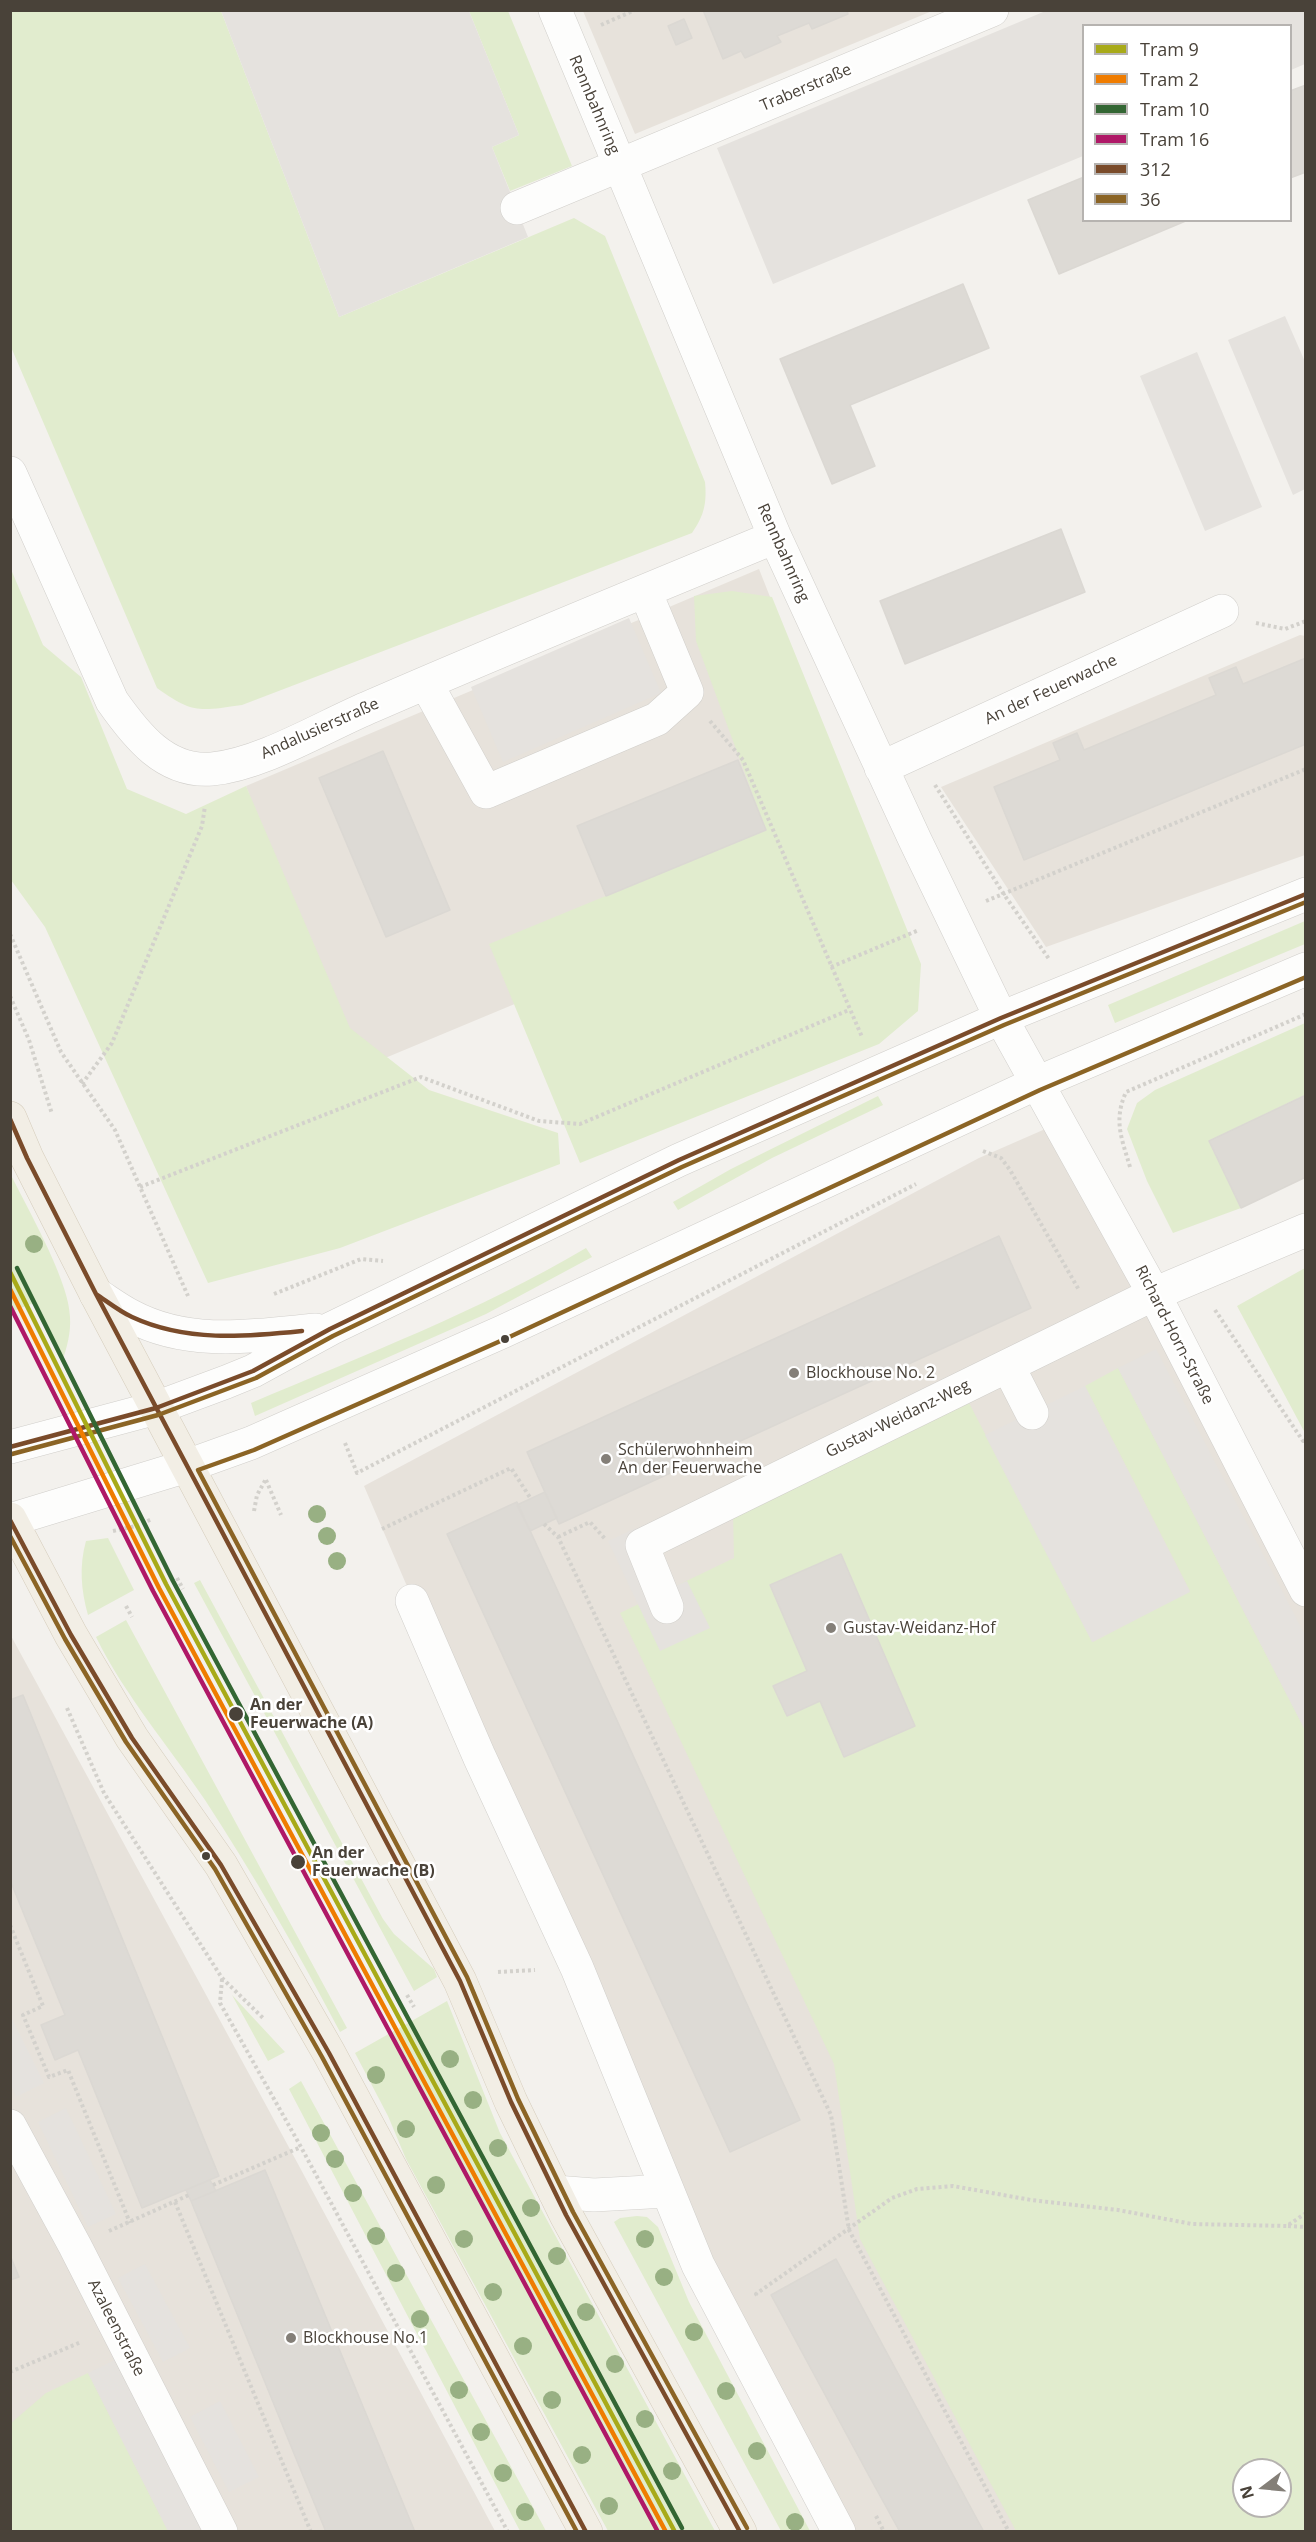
<!DOCTYPE html>
<html>
<head>
<meta charset="utf-8">
<style>
  body { margin:0 }
  #map { position:relative; width:1316px; height:2542px; overflow:hidden; background:#f3f1ed; font-family:"Open Sans",sans-serif }
  canvas { display:block }
  .frame { position:absolute; inset:0; border:12px solid #494239; pointer-events:none }
  .legend { position:absolute; left:1082px; top:24px; width:210px; height:198px; box-sizing:border-box; background:#fff; border:2px solid #b6b3b0; margin:0; padding:8px 10px; list-style:none; font-size:18px; color:#494239 }
  .legend li { display:flex; align-items:center; gap:12px; height:30px }
  .legend b { width:30px; border:2px solid #b6b3b0 }
  .north { position:absolute; left:1232px; top:2458px; width:60px; height:60px; box-sizing:border-box; background:#fff; border:2px solid #b6b3b0; border-radius:50%; rotate:254deg; font-size:16px; font-weight:700; line-height:24px; text-align:center; color:#494239 }
  .north::after { content:''; display:block; margin:auto; width:21px; height:27px; background:#847f78; clip-path:polygon(50% 0,100% 100%,50% 72%,0 100%) }
</style>
</head>
<body>
<div id="map">
<canvas width="1316" height="2542"></canvas>
<div class="frame"></div>
<ul class="legend">
<li><b style="height:8px;background:#a8aa19"></b>Tram 9</li>
<li><b style="height:8px;background:#ef7c00"></b>Tram 2</li>
<li><b style="height:8px;background:#363"></b>Tram 10</li>
<li><b style="height:8px;background:#af1867"></b>Tram 16</li>
<li><b style="height:8px;background:#7a4b2a"></b>312</li>
<li><b style="height:8px;background:#8b6425"></b>36</li>
</ul>
<div class="north">N</div>
</div>
<script>
const c = document.querySelector('canvas').getContext('2d');
c.lineJoin = 'round';
function fill(path, color) { c.fillStyle = color; c.fill(path, 'evenodd'); }
function trace(path, color, width, dash) { c.strokeStyle = color; c.lineWidth = width; c.lineCap = dash ? 'butt' : 'round'; c.setLineDash(dash || []); c.stroke(path); }
function write(font, color, halo, rows, align = 'center') {
  c.font = font + ' "Open Sans",sans-serif'; c.lineWidth = 5; c.setLineDash([]); c.textBaseline = 'middle'; c.strokeStyle = halo; c.fillStyle = color; for (const [text, x, y, turn = 0] of rows) {
    c.save(); c.translate(x, y); c.rotate((+turn || 0) * Math.PI / 180); c.textAlign = isNaN(turn) ? turn : align; if (halo) c.strokeText(text, 0, 0); c.fillText(text, 0, 0); c.restore();
  }
}
const residential = new Path2D(`
  M583 11H932L635 134Z
  M759 569 872 855 354 1071 246 786Z
  M1300 635 1305 636V855L1046 947 941 787Z
  M1059 1123 1305 1590V2531H839L698 2265 364 1486 979 1158ZM1244 2470H1280V2506H1244Z
  M10 1634 298 2164 495 2531H11Z`);
const green = new Path2D(`
  M10 11H221L339 317 574 218 605 236 705 482C707 503 704 516 692 533L242 705C199 711 193 714 157 688L11 347Z
  M469 11H508L572 166 510 191 492 147 519 135Z
  M10 567 43 645 81 677 127 789 186 814 246 786 350 1028 429 1090 558 1133 560 1164 340 1248 208 1283 45 927 11 880Z
  M732 591 772 597 921 964 918 1011 879 1044 580 1163 489 944 766 830 696 641 694 596Z
  M1305 921V944L1115 1023 1108 1005Z
  M1305 1023V1095L1209 1141 1241 1208 1173 1233 1147 1181 1127 1129 1137 1103 1155 1090Z
  M878 1096 883 1105 772 1158 678 1210 673 1202 731 1169Z
  M10 1173C27 1208 70 1282 70 1317 71 1333 67 1347 62 1362L36 1302 11 1312Z
  M586 1248 592 1257 486 1314 255 1416 251 1403C364 1355 480 1311 586 1248Z
  M1305 1268V1433L1237 1306Z
  M1118 1368 1305 1730V2531H1016L860 2239 834 2064 620 1613 734 1558 733 1513 967 1399 1093 1642 1190 1591 1085 1386ZM1244 2470H1280V2506H1244Z
  M108 1538 134 1590 88 1615C81 1590 79 1566 86 1541Z
  M200 1580 383 1919 394 1934 434 1969 437 1977 414 1991 194 1583Z
  M126 1620 347 2028 340 2032C298 1952 254 1875 205 1800 168 1745 125 1696 96 1637Z
  M232 1995 285 2052 268 2061Z
  M447 2001 500 2133 715 2531H608L406 2159 388 2116 355 2053Z
  M301 2081 546 2531H520L289 2089Z
  M637 2216 647 2217 658 2227 689 2302 810 2531H781L614 2222 620 2218Z
  M88 2373 168 2531H11L10 2424 46 2393Z`);
const parking = new Path2D(`
  M1048 10 1305 11V64L1291 70 1290 26H1084L1083 156 773 284 717 148Z
  M221 11H469L519 135 492 147 528 237 339 317Z
  M1285 316 1306 364 1305 489 1293 495 1228 340Z
  M1197 352 1262 507 1205 531 1140 376Z
  M629 618 661 693 503 762 471 687Z
  M1156 1349 1305 1635V1730L1118 1368Z
  M1085 1386 1190 1592 1092 1642 985 1435Z
  M636 1528 673 1587 687 1581 710 1628 660 1651 608 1541Z
  M10 2015 44 2083 16 2097 11 2085Z
  M66 2108 116 2214 88 2227 38 2122Z
  M145 2264 190 2348 163 2362 118 2278Z
  M121 2357 209 2531H168L88 2373Z
  M220 2401 259 2477 229 2492 190 2417Z`);
const building = new Path2D(`
  M703 10H847L848 14 812 29 809 23 777 36 781 42 745 58 741 51 723 59Z
  M684 19 692 38 676 45 668 26Z
  M1306 85V172L1290 178V91Z
  M1084 177V220H1188L1059 274 1028 200Z
  M963 284 989 348 850 405 875 466 832 484 780 359Z
  M1061 529 1085 592 905 664 880 601Z
  M1306 658V744L1024 860 994 787 1060 760 1053 743 1077 733 1084 750 1216 695 1209 678 1236 667 1243 684Z
  M383 751 450 910 386 937 319 778Z
  M738 760 766 830 606 896 577 826Z
  M1306 1095V1177L1241 1208 1209 1141Z
  M999 1236 1031 1308 559 1524 527 1452Z
  M545 1492 557 1518 530 1531 517 1505Z
  M517 1502 800 2120 730 2152 447 1534Z
  M841 1554 915 1726 844 1757 820 1701 787 1716 773 1686 807 1671 770 1585Z
  M23 1695 219 2176 142 2208 78 2050 55 2060 41 2025 65 2015 10 1880V1700Z
  M265 2170 415 2532H326L191 2201Z
  M210 2180 216 2191 191 2201 186 2190Z
  M10 2255 19 2277 10 2280Z
  M836 2259 984 2532H900L868 2474 771 2295Z`);
const path = new Path2D(`
  M601 25 635 10
  M1256 623 1285 629 1306 621
  M710 721 743 760 862 1037
  M935 785 1003 893 1049 959
  M986 901 1306 769
  M10 934 61 1052 115 1130 188 1296
  M831 967 919 930
  M10 996 29 1040 52 1114
  M82 1084 112 1043 202 826 205 806
  M983 1151 1001 1158 1010 1170 1079 1290
  M1130 1167C1122 1139 1113 1121 1126 1092L1306 1014
  M140 1187 421 1077 539 1121 580 1124 849 1010
  M274 1294 361 1259 383 1261
  M1215 1310 1303 1441 1306 1440
  M345 1443 357 1473 916 1184
  M266 1480 281 1515
  M254 1511 257 1495 266 1479
  M544 1524 558 1537 831 2115 849 2230 1009 2532
  M382 1529 511 1468 531 1499
  M113 1531 136 1526 152 1519
  M558 1537 590 1522 606 1540
  M177 1578 183 1589
  M126 1606 132 1617
  M67 1708 104 1793 222 1978 264 2019
  M10 1925 43 2006 23 2015 49 2077 68 2070 130 2223
  M498 1972 535 1970
  M222 1979 220 2003 301 2147 508 2532
  M407 1995 414 2007
  M213 2185 301 2147
  M175 2202 311 2532
  M1288 2226 1306 2227
  M109 2231 189 2195
  M757 2295 756 2294 892 2198 917 2189 953 2186 1031 2200 1118 2210 1192 2224 1287 2226 1306 2213
  M10 2372 81 2342
  M876 2516 884 2532`);
const minor = new Path2D(`
  M555 10 775 537 915 840 1001 1018 1154 1294 1306 1590
  M517 208 992 10
  M10 473 112 701C136 735 165 773 212 769 263 764 324 726 372 706 505 648 640 593 775 537
  M426 683 486 792 657 719 687 692 645 591
  M881 768 1222 611
  M96 1294C107 1301 119 1310 131 1316 189 1347 254 1336 316 1330
  M1008 1366 1032 1413
  M10 1447 156 1408 226 1382 253 1371 330 1329 679 1160 1001 1018 1306 894
  M10 1520 187 1466 251 1443 502 1332 1037 1083 1306 969
  M412 1601 479 1756 577 1968 698 2265 839 2532
  M667 1607 642 1545 1154 1294 1306 1230
  M10 2126 75 2246 221 2532
  M555 2192 594 2195 667 2191`);
const major = new Path2D(`
  M10 1118 27 1158 96 1294 460 1981 511 2102 566 2215 740 2532
  M10 1519 71 1635 132 1738 221 1865 329 2053 586 2532`);
const bus1 = new Path2D(`
  M10 1119 27 1158 96 1294 460 1981 511 2102 566 2215 740 2532
  M96 1294C108 1302 119 1311 132 1317 186 1342 244 1337 302 1331
  M10 1447 156 1408 253 1371 330 1329 679 1160 1001 1018 1306 894
  M10 1520 71 1635 132 1738 221 1865 329 2053 586 2532`);
const bus2 = new Path2D(`
  M12 1454 158 1415 256 1378 333 1336 682 1167 1004 1025 1306 902
  M10 1536 65 1639 126 1742 215 1869 322 2057 577 2532
  M747 2528 573 2212 518 2099 467 1977 198 1470 254 1450 505 1339 1040 1090 1306 977`);
const tram1 = new Path2D(`
  M10 1272 166 1584 675 2532`);
const tram2 = new Path2D(`
  M10 1289 159 1588 666 2532`);
const tram3 = new Path2D(`
  M17 1268 173 1581 682 2528`);
const tram4 = new Path2D(`
  M10 1306 153 1591 658 2532`);
const trees = [
  [34,1244],
  [317,1514],
  [327,1536],
  [337,1561],
  [450,2059],
  [376,2075],
  [473,2100],
  [406,2129],
  [321,2133],
  [498,2148],
  [335,2159],
  [436,2185],
  [353,2193],
  [531,2208],
  [376,2236],
  [464,2239],
  [645,2239],
  [557,2256],
  [396,2273],
  [664,2277],
  [493,2292],
  [586,2312],
  [420,2319],
  [694,2332],
  [523,2346],
  [615,2364],
  [459,2390],
  [726,2391],
  [552,2400],
  [645,2419],
  [481,2432],
  [757,2451],
  [582,2455],
  [672,2471],
  [503,2473],
  [609,2506],
  [525,2512],
  [795,2522]
];
const markers = [
  [505,1339,5,"#494239"],
  [794,1373,6,"#847f78"],
  [606,1459,6,"#847f78"],
  [831,1628,6,"#847f78"],
  [236,1714,8,"#494239"],
  [206,1856,5,"#494239"],
  [298,1862,8,"#494239"],
  [291,2338,6,"#847f78"]
];
const streetNames = [
  ["Traberstraße",806,88,-23],
  ["Rennbahnring",594,105,67],
  ["Rennbahnring",783,553,66],
  ["An der Feuerwache",1051,690,-25],
  ["Andalusierstraße",320,729,-24],
  ["Richard-Horn-Straße",1174,1335,63],
  ["Gustav-Weidanz-Weg",898,1419,-26],
  ["Azaleenstraße",116,2328,63]
];
const poiNames = [
  ["Blockhouse No. 2",806,1373],
  ["Schülerwohnheim",618,1450],
  ["An der Feuerwache",618,1468],
  ["Gustav-Weidanz-Hof",843,1628],
  ["Blockhouse No.1",303,2338]
];
const stopNames = [
  ["An der",250,1705],
  ["Feuerwache (A)",250,1723],
  ["An der",312,1853],
  ["Feuerwache (B)",312,1871]
];
fill(residential, '#e7e2db');
fill(green, '#e1ecce');
fill(parking, '#e5e2de');
fill(building, '#dddad5');
trace(building, '#dbd8d3', 1.5);
trace(minor, '#d1cfcb', 34);
trace(major, '#d5ccbb', 34);
trace(path, '#d3d1cc', 4, [3, 3]);
trace(minor, '#fdfdfc', 33);
trace(major, '#f2eee5', 33);
trace(bus1, '#7a4b2a', 4.5);
trace(bus2, '#8b6425', 4.5);
trace(tram1, '#a8aa19', 4.5);
trace(tram2, '#ef7c00', 4.5);
trace(tram3, '#363', 4.5);
trace(tram4, '#af1867', 4.5);
c.fillStyle = '#98b083';
for (const [x, y] of trees) { c.beginPath(); c.arc(x, y, 9, 0, 2 * Math.PI); c.fill(); }
for (const [x, y, r, color] of markers) { const dot = new Path2D(); dot.arc(x, y, r, 0, 2 * Math.PI); c.fillStyle = color; c.fill(dot); trace(dot, '#fff', 2); }
write('16px', '#494239', '#fff', streetNames);
write('16px', '#494239', '#fff', poiNames, 'left');
write('bold 16px', '#494239', '#fff', stopNames, 'left');
</script>
</body>
</html>
